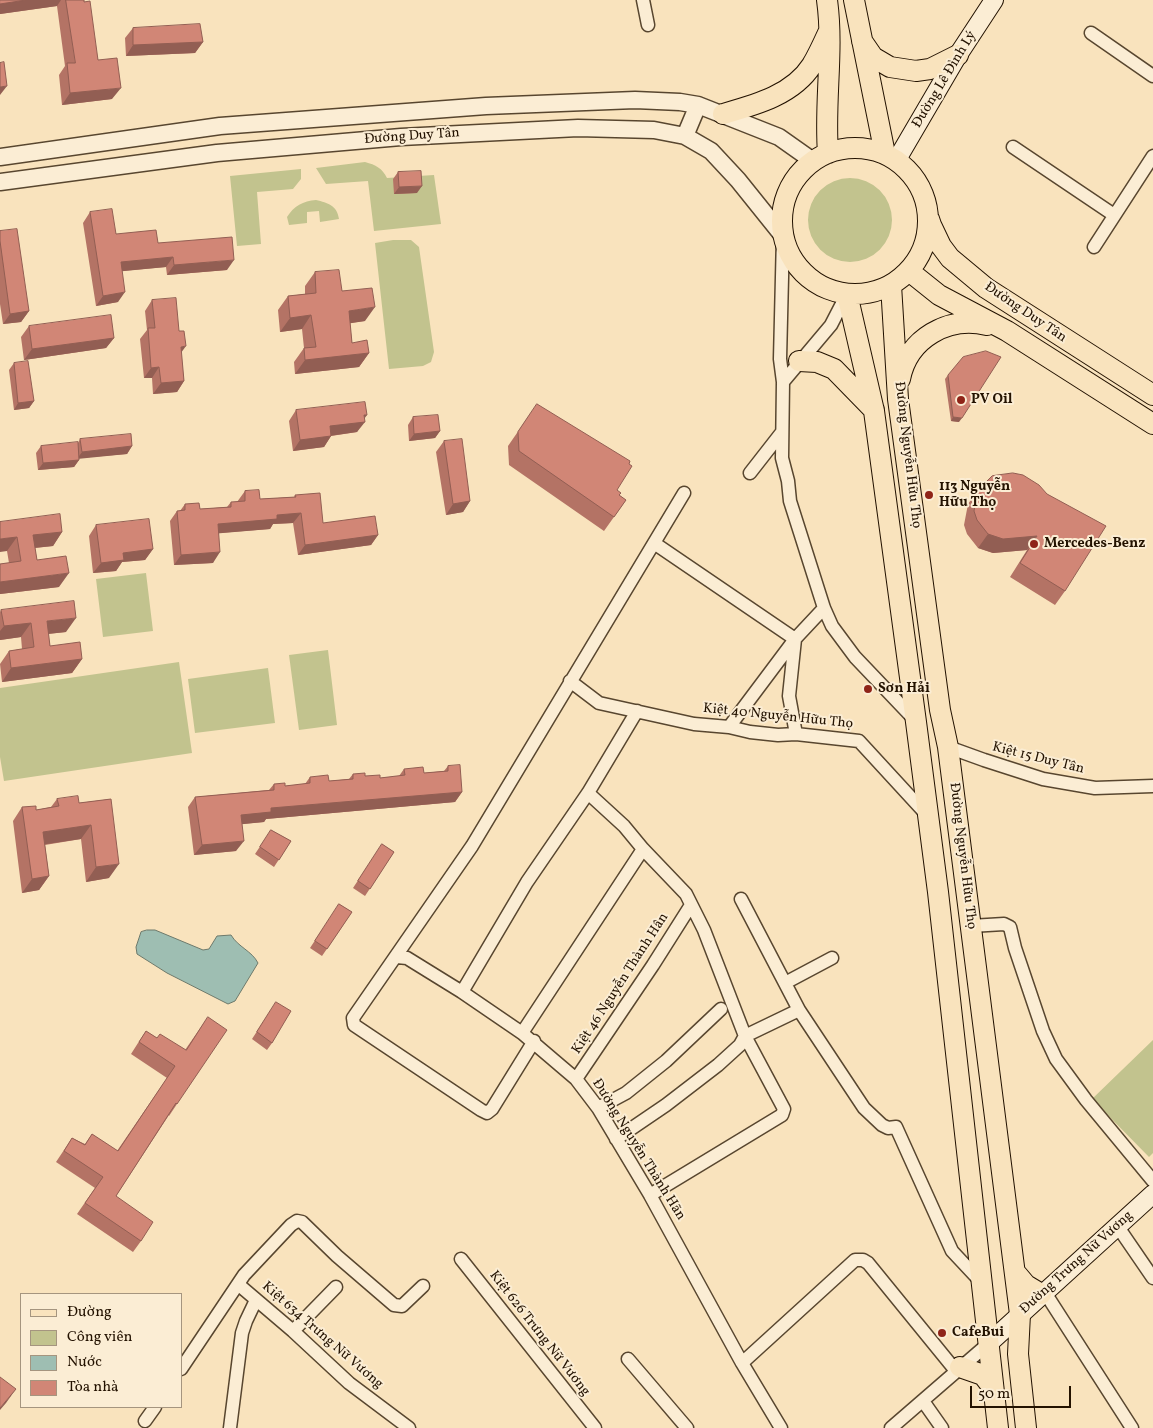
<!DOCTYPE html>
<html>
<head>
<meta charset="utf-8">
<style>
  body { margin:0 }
  #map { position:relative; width:1153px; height:1428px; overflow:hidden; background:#f9e3bd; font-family:Vollkorn,serif }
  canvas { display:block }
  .legend { position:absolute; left:20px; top:1293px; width:162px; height:115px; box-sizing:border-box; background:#fbedd4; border:1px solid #a5957f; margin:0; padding:6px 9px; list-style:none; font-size:15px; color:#231200 }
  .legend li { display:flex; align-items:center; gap:10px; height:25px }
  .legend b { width:25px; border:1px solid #a5957f }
  .scale { position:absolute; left:970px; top:1386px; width:101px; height:22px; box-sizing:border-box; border:2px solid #231200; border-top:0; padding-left:6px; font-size:15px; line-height:18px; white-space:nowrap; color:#231200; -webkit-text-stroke:4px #fbedd4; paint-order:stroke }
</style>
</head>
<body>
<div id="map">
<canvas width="1153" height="1428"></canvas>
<ul class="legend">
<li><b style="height:6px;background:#f9e3bd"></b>Đường</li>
<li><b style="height:14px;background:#c2c38e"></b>Công viên</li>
<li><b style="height:14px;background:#9ebeb2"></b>Nước</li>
<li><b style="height:14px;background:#d18676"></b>Tòa nhà</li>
</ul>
<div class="scale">50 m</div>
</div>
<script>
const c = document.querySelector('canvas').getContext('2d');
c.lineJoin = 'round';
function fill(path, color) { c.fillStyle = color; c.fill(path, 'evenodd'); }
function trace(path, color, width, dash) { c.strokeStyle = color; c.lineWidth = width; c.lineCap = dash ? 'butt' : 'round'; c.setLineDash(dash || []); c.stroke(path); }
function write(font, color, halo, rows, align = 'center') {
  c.font = font + ' Vollkorn,serif'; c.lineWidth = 4; c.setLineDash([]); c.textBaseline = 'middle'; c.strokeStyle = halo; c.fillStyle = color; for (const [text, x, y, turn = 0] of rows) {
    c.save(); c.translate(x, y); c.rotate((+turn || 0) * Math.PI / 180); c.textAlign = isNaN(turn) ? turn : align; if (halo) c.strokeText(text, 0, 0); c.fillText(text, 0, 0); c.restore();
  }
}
const green = new Path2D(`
  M365 162C376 165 382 168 387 178L434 175 441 224 374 231 368 181 326 184 316 168Z
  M301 169V179L293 189 257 192 261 244 237 246 230 176Z
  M808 220a42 42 0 1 1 84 0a42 42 0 1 1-84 0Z
  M316 200C328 203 337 205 339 219L320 222 319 211 307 212V223L289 225 287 217C294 206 303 201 316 200Z
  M393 240H411L419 247 434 352 431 362 423 366 389 369 375 243Z
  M146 573 153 631 103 637 96 579Z
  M328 650 337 725 299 730 289 655Z
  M179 662 192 753 4 781 0 757V688Z
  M268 668 275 723 195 733 188 679Z
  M1153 1040V1153L1149 1157 1092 1099Z`);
const water = new Path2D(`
  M147 930H155L203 950 209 949 217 936 231 935C238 947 252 951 258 963L235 1001 228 1004 167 973 137 954 136 947 141 932Z`);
const minor = new Path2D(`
  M643 0 648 25
  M1091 33 1153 76
  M1013 147 1114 215
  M783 236 780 359 783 382 782 458 788 481 790 501 824 608 832 626 855 657 915 720
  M1094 247 1153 156
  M783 382 831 325 847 294
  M750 473 782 432
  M654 543 795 639
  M795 639 789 696 796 734
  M570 681 599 703 694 724 729 727 750 732 778 735 796 734 859 741 927 815
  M729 727 795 639 824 608
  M948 747 984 760 1043 779 1095 788 1153 786
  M588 793 624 826 643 849 686 894 704 930 745 1036 784 1109 782 1115 650 1195
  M741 899 799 1010 864 1108 882 1125 888 1128 896 1127 952 1251 981 1282
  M971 926 1004 924 1010 927 1015 948 1043 1031 1056 1059 1086 1100 1153 1181
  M397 957 407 958 462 992 522 1033 576 1079 598 1108 650 1195 742 1363 781 1428
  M785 983 832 958
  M462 992 527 882 588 793 637 711
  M522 1033 643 849
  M534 1041 492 1109 487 1113 481 1110 354 1025 353 1018 472 846 684 493
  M576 1079 653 965 691 905
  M598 1108 626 1093 666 1061 721 1009
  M616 1139 666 1105 718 1065 740 1045 745 1036 799 1010
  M1118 1227 1153 1278
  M461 1259 595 1428
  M239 1285 293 1331 349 1383 409 1428
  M1044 1291 1132 1428
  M293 1331 336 1287
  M628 1359 687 1428
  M742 1363 855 1260H863L868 1263 956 1371
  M181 1369 244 1275 291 1225 297 1221 302 1222 337 1256 394 1305 402 1306 423 1286
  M923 1401 942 1428
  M145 1421 155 1407
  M230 1428 242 1333 246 1321 256 1300
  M891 1428 988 1344`);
const tertiary = new Path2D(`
  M685 136 698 105
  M0 157 220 126 486 106 635 100 680 102 698 105 779 137 813 161
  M0 182 217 153 401 137 578 128 654 130 685 136 711 151 738 180 783 236`);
const secondary = new Path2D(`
  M896 161 958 55 994 0
  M988 1344 1153 1194`);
const primary = new Path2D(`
  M827 0C834 51 824 102 828 153
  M854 0 885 154
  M862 41 873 57 890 67 916 71 930 69 958 55
  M723 114C755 105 793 95 812 65 818 55 823 44 828 33
  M782 221a73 73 0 1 1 146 0a73 73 0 1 1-146 0Z
  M929 219 931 225 941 246 950 258 986 288 1153 395
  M909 271 939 295 1007 331 1153 424
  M891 285 898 399 940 710 948 747 1020 1314 1018 1354 1026 1428
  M847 294 874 411 916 722 938 892 998 1428
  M799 361 817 362 834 369 874 410
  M900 379C908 338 948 316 987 325
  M1015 1272 1026 1285 1041 1294
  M960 1367 983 1375 993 1388`);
const wall = new Path2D(`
  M0 0H84L98 60 112 99 62 105 59 75 65 66 57 6 0 14Z
  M133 28 203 42 195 53 126 56 125 38Z
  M398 172 417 193 394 194 393 179Z
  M90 212 116 234 158 243 227 270 167 275 166 267 122 271 118 302 96 306 83 223Z
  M0 231 29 311 21 322 3 324 0 304Z
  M315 272 342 291 365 321 350 323 352 343 369 353 359 367 295 374 294 362 304 348 302 329 280 332 278 310 288 296 305 294V286Z
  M152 300 181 352 184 381 177 392 153 394 152 378H144L140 339 147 330 145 311Z
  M29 326 114 338 106 348 24 360 21 337Z
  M14 363 34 401 29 408 14 410 9 370Z
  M948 375 959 422 951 421 945 379Z
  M537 404 617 490 619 495 626 500 604 531 509 465 508 446Z
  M296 410 364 419 357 432 331 436 324 447 293 451 289 421Z
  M413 417 440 431 435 438 409 441 408 425Z
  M80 439 132 446 127 454 79 458V460L74 467 38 470 36 453 41 446 78 443Z
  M444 441 470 501 463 512 446 515 436 452Z
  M992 476 1065 591 1055 605 1010 577 1027 550 993 553 978 548 967 534 964 525 968 504 978 490Z
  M245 491 260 499 294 497 295 495 323 523 378 535 371 545 298 555 293 523 273 524 270 529 219 533 213 563 174 565 170 521 177 511H180L185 504 200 509 227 507 231 502H237Z
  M0 522 62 532 53 546 35 548 37 560 59 587 0 594V564L9 563 7 551Z
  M96 525 153 549 145 560 122 562 116 571 93 573 89 536Z
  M1 610 66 632 48 634 50 646 82 659 72 673 2 682 0 664 9 651 22 649 21 637 0 640V612Z
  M448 766 462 792 455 802 266 819 264 822 242 824 236 851 194 855 188 807 195 797 269 790 274 784 285 786 305 784 310 777 329 781 349 779 353 774 380 778 399 776 404 769 424 773 444 771Z
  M57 799 79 803 111 799 109 878 86 882 81 839 45 845 49 876 39 890 22 893 13 821 22 807 36 810 51 807Z
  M271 830 291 841 274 867 255 854Z
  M382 844 394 852 365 896 353 888Z
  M339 904 352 912 322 956 310 948Z
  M276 1002 272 1043 267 1050 252 1039Z
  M208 1017 177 1104 169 1116V1115L116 1196 141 1241 133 1252 77 1214 95 1188 56 1162 72 1138 85 1144 92 1134 117 1151 167 1078 131 1054 138 1043 146 1031 157 1038 185 1050Z`);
const shadedWall = new Path2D(`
  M26 0H61L57 6 0 14V4Z
  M203 42 195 53 126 56 133 45Z
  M7 86 0 95V87Z
  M121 88 112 99 62 105 70 93Z
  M422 186 417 193 394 194 399 187Z
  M173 257 166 267 114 272 121 262Z
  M234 260 227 270 167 275 174 265Z
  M125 292 118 302 96 306 103 296Z
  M375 307 365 321 339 325 349 311Z
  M29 311 21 322 3 324 10 314Z
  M311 315 302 329 280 332 290 318Z
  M114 338 106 348 24 360 32 349Z
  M186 346 178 357 181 347Z
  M369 353 359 367 295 374 305 360Z
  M159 367 152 378H144L151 368Z
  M184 381 177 392 153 394 161 383Z
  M34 401 29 408 14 410 18 403Z
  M364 415H367L362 422H365L357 432 322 437 330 426Z
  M953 417 962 418 959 422 951 421Z
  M440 431 435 438 409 441 414 434Z
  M331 436 324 447 293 451 300 440Z
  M132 446 127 454 77 459 82 452Z
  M79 460 74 467 38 470 43 463Z
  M470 501 463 512 446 515 453 504Z
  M301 513 293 523 273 524 270 529 211 534 218 524 277 515Z
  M62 532 53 546 23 549 33 535Z
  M988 534 1037 536 1027 550 993 553 978 548Z
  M378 535 371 545 298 555 305 545Z
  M17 537 7 551 0 552V539Z
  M153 549 145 560 122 562 116 571 93 573 101 563 123 553Z
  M220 552 213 563 174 565 181 555Z
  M69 573 59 587 0 594V582Z
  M76 618 66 632 37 635 47 621Z
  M31 623 21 637 0 640V631L4 626Z
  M82 659 72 673 2 682 11 668Z
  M462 792 455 802 266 819 264 822 234 825 241 815 271 808Z
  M91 825 81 839 33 846 43 832Z
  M244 841 236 851 194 855 202 845Z
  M119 864 109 878 86 882 96 867Z
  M49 876 39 890 22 893 32 879Z
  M16 1389 6 1403 0 1410V1408Z`);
const building = new Path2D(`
  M0 0H26L0 4Z
  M66 0H84V2L90 1 98 60 117 58 121 88 70 93 67 63H75Z
  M200 24 203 42 133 45V28Z
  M4 62 7 86 0 87V63Z
  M421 171 422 186 399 187 398 172Z
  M112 209 116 234 156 230 158 243 232 237 234 260 174 265 173 257 121 262 125 292 103 296 90 212Z
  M17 229 29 311 10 314 0 241V231Z
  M339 270 342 291 372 288 375 307 349 311 352 343 367 340 369 353 305 360 304 348 316 347 311 315 290 318 288 296 316 293 315 272Z
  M176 298 179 331H184L186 346 181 347 184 381 161 383 159 367 151 368 148 328H155L152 300Z
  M111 315 114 338 32 349 29 326Z
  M986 351 1001 357 962 418 953 417 948 375 963 357Z
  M28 361 34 401 18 403 14 363Z
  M365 402 367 415H364L365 422 330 426 331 436 300 440 296 410Z
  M537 404 630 461 629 464 632 466 617 490 621 493 619 495 626 500 614 517 519 451 518 432Z
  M438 415 440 431 414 434 413 417Z
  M131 434 132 446 82 452 80 439Z
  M462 439 470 501 453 504 444 441Z
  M78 442 79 460 43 463 41 446Z
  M1013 473 1023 475 1039 485 1047 494 1106 526 1065 591 1020 563 1037 536 1003 539 988 534 977 520 974 511 978 490 992 476Z
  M259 490 260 499 296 497 295 495 320 493 323 523 375 516 378 535 305 545 301 513 277 515V519L218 524 220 552 181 555 177 511 185 510V504L199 503 200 509 231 507V502L245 501V491Z
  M60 514 62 532 33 535 37 560 66 556 69 573 0 582V564L21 561 17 537 0 539V522Z
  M149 519 153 549 123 553 124 560 101 563 96 525Z
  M74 601 76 618 47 621 50 646 80 642 82 659 11 668 9 651 34 647 31 623 4 626 1 610Z
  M460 765 462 792 271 808V812L241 815 244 841 202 845 195 797 274 790V784L285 783V786L310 783V777L328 775 329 781 353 779V774L365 773V776L380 775V778L405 775 404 769 423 767 424 773 448 771V766Z
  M78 796 79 803 111 799 119 864 96 867 91 825 43 832 49 876 32 879 22 807 36 806V810L59 806 57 799Z
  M271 830 291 841 279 860 260 847Z
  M382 844 394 852 370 889 358 881Z
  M339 904 352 912 327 949 315 941Z
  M276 1002 291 1011 272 1043 257 1032Z
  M208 1017 227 1030 177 1104 176 1103 116 1196 153 1222 141 1241 85 1203 103 1177 64 1151 72 1138 85 1145 92 1134 118 1151 175 1066 139 1042 146 1031 157 1038 160 1034 186 1050Z
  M0 1377 16 1389 0 1408Z`);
const markers = [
  [961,400,5,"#8f2418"],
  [929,495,5,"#8f2418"],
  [1034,544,5,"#8f2418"],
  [868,689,5,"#8f2418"],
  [942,1333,5,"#8f2418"]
];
const streetNames = [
  ["Đường Lê Đình Lý",945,80,-59],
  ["Đường Duy Tân",412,137,-4],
  ["Đường Duy Tân",1025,313,34],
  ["Đường Nguyễn Hữu Thọ",907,455,83],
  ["Kiệt 40 Nguyễn Hữu Thọ",778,717,6],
  ["Kiệt 15 Duy Tân",1038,759,14],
  ["Đường Nguyễn Hữu Thọ",962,856,83],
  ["Kiệt 46 Nguyễn Thành Hân",621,984,-57],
  ["Đường Nguyễn Thành Hãn",638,1150,58],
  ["Đường Trưng Nữ Vương",1077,1263,-42],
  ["Kiệt 626 Trưng Nữ Vương",539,1334,52],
  ["Kiệt 634 Trưng Nữ Vương",322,1336,41]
];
const poiNames = [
  ["PV Oil",971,400],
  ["113 Nguyễn",939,487],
  ["Hữu Thọ",939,503],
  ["Mercedes-Benz",1044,544],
  ["Sơn Hải",878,689],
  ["CafeBui",952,1333]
];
fill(green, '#c2c38e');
fill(water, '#9ebeb2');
trace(water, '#6d796b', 1);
trace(minor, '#58462f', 15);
trace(tertiary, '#58462f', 19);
trace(secondary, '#231200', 20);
trace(primary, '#231200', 22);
trace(minor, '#fbedd4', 12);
trace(tertiary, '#fbedd4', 16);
trace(secondary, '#fbedd4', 18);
trace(primary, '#f9e3bd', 20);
fill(wall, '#b47365');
fill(shadedWall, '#925e53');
fill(building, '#d18676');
trace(building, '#925e53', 1);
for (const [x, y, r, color] of markers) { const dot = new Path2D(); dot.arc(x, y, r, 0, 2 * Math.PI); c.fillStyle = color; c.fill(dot); trace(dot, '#fbedd4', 2); }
write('14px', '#231200', '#fbedd4', streetNames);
write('bold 14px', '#231200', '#fbedd4', poiNames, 'left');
</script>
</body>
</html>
